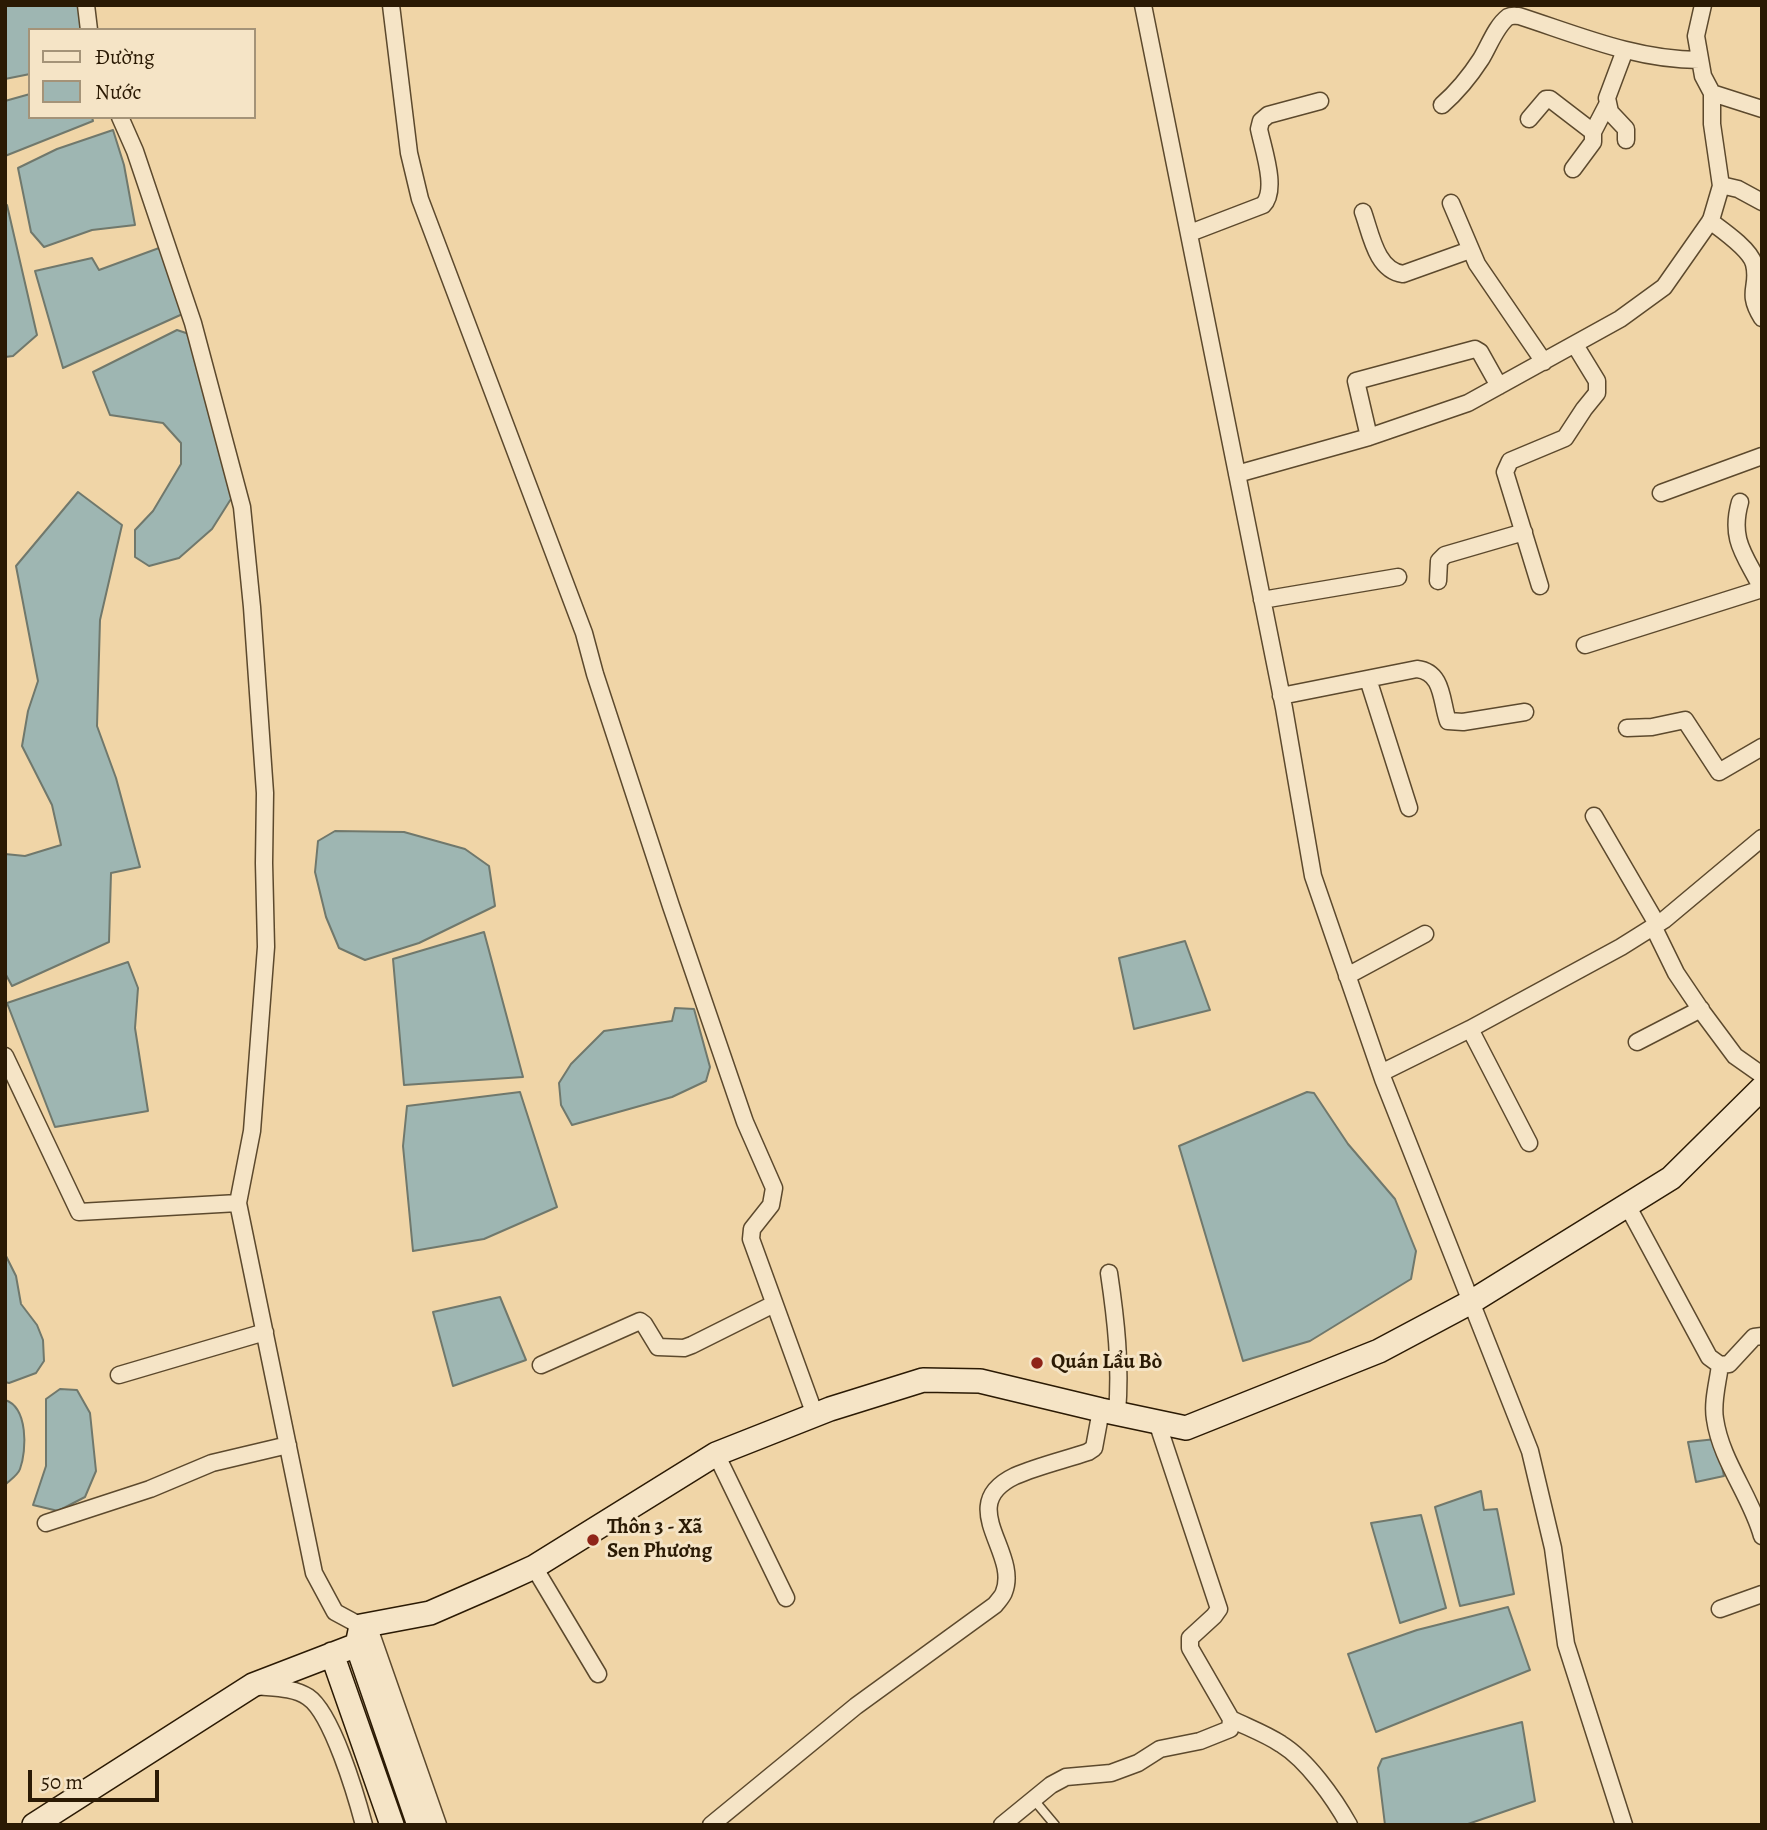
<!DOCTYPE html>
<html>
<head>
<meta charset="utf-8">
<style>
  body { margin:0 }
  #map { position:relative; width:1767px; height:1830px; overflow:hidden; background:#f0d5a7; font-family:Alegreya,serif }
  canvas { display:block }
  .frame { position:absolute; inset:0; border:7px solid #2b1a04; pointer-events:none }
  .legend { position:absolute; left:28px; top:28px; width:228px; height:91px; box-sizing:border-box; background:#f5e4c6; border:2px solid #a49378; margin:0; padding:9px 12px; list-style:none; font-size:21px; color:#2b1a04 }
  .legend li { display:flex; align-items:center; gap:14px; height:35px }
  .legend b { width:35px; border:2px solid #a49378 }
  .scale { position:absolute; left:28px; top:1770px; width:131px; height:32px; box-sizing:border-box; border:4px solid #2b1a04; border-top:0; padding-left:9px; font-size:21px; line-height:24px; white-space:nowrap; color:#2b1a04; -webkit-text-stroke:5px #f5e4c6; paint-order:stroke }
</style>
</head>
<body>
<div id="map">
<canvas width="1767" height="1830"></canvas>
<div class="frame"></div>
<ul class="legend">
<li><b style="height:9px;background:#f5e4c6"></b>Đường</li>
<li><b style="height:19px;background:#9eb6b2"></b>Nước</li>
</ul>
<div class="scale">50 m</div>
</div>
<script>
const c = document.querySelector('canvas').getContext('2d');
c.lineJoin = 'round';
function fill(path, color) { c.fillStyle = color; c.fill(path, 'evenodd'); }
function trace(path, color, width, dash) { c.strokeStyle = color; c.lineWidth = width; c.lineCap = dash ? 'butt' : 'round'; c.setLineDash(dash || []); c.stroke(path); }
function write(font, color, halo, rows, align = 'center') {
  c.font = font + ' Alegreya,serif'; c.lineWidth = 6; c.setLineDash([]); c.textBaseline = 'middle'; c.strokeStyle = halo; c.fillStyle = color; for (const [text, x, y, turn = 0] of rows) {
    c.save(); c.translate(x, y); c.rotate((+turn || 0) * Math.PI / 180); c.textAlign = isNaN(turn) ? turn : align; if (halo) c.strokeText(text, 0, 0); c.fillText(text, 0, 0); c.restore();
  }
}
const water = new Path2D(`
  M5 5H81L86 30H30V74L5 79Z
  M30 94V117H92L93 121 5 156V101Z
  M113 130 124 165 135 225 92 230 44 247 31 232 18 168 57 149Z
  M5 205H7L37 335 13 356 5 357Z
  M170 244 187 312 63 368 35 271 92 258 99 270Z
  M177 330 189 334 236 491 212 529 179 558 149 566 135 557V530L153 511 181 464V443L163 423 110 415 93 372Z
  M78 492 122 525 100 620 97 726 116 778 140 867 111 873 109 942 12 986 5 973V854L25 856 61 845 52 805 22 746 28 711 38 681 16 566Z
  M335 831 404 832 465 849 489 866 495 906 419 943 365 960 339 948 326 917 315 872 318 841Z
  M484 932 523 1077 404 1085 393 959Z
  M1185 941 1210 1010 1134 1029 1119 958Z
  M128 962 138 988 135 1028 148 1111 55 1127 7 1003Z
  M675 1008 694 1009 710 1067 706 1081 672 1097 572 1125 561 1105 559 1083 571 1064 604 1031 672 1021Z
  M520 1092 557 1207 484 1239 413 1251 403 1146 407 1106Z
  M1307 1092 1314 1093 1348 1144 1395 1199 1416 1251 1411 1279 1310 1341 1243 1361 1179 1146Z
  M5 1229 6 1256 16 1276 21 1304 37 1325 43 1340 44 1361 36 1373 9 1383 5 1382Z
  M500 1297 526 1360 453 1386 433 1312Z
  M60 1389 77 1390 90 1413 96 1471 85 1497 58 1511 33 1505 46 1466V1399Z
  M5 1400C28 1407 27 1450 20 1469 18 1475 10 1480 5 1485Z
  M1716 1439 1724 1476 1696 1482 1688 1442Z
  M1481 1491 1484 1510 1497 1509 1514 1594 1460 1606 1435 1507Z
  M1421 1515 1446 1608 1400 1623 1371 1523Z
  M1508 1607 1530 1670 1376 1732 1348 1654 1417 1630Z
  M1522 1722 1535 1801 1465 1825H1385L1378 1768 1382 1759Z`);
const lane = new Path2D(`
  M1034 1800 1055 1825`);
const street = new Path2D(`
  M86 5 89 30
  M391 5 409 153 420 199 584 633 595 674 671 906 745 1122 774 1188 771 1205 752 1229 751 1239 815 1415
  M1143 5 1284 708 1313 876 1383 1079 1530 1451 1553 1548 1566 1644 1624 1825
  M1625 50 1607 98 1610 112 1626 129V140
  M1712 93 1762 109
  M1442 105C1458 91 1470 76 1481 59 1489 46 1496 26 1508 17 1512 15 1515 16 1519 16 1578 35 1636 60 1699 60
  M120 117 135 151 193 323 242 507 252 607 265 793 264 863 266 947 252 1131 238 1203
  M1529 119 1546 99H1550L1593 132
  M1573 169 1593 142V132L1607 105
  M1721 185 1738 189 1762 202
  M1451 203 1477 264 1544 362
  M1363 212C1371 234 1376 270 1403 274L1470 250
  M1710 221C1722 230 1750 249 1754 264 1760 287 1745 291 1762 318
  M1190 233 1263 205C1278 190 1263 149 1259 129L1261 121 1268 115 1320 101
  M1369 437 1356 381 1475 349 1480 352 1499 386
  M1237 474 1369 437 1468 403 1620 319 1664 287 1711 220 1721 186 1712 124V93L1703 76 1696 36 1703 5
  M1661 493 1762 456
  M1438 581 1439 561 1445 555 1524 532
  M1540 586 1505 472 1510 461 1565 438 1584 409 1597 393V381L1575 345
  M1262 600 1398 577
  M1585 645 1762 589C1746 556 1729 541 1740 502
  M1368 679 1409 808
  M1281 696 1417 669C1444 672 1441 703 1448 721L1463 722 1525 712
  M1627 728 1652 727 1685 720 1719 772 1762 747
  M1594 816 1657 924
  M1653 926 1676 973 1703 1013 1735 1056 1762 1075
  M1347 976 1425 934
  M1470 1029 1529 1143
  M1637 1042 1701 1009
  M5 1056 79 1212 238 1203 314 1573 335 1612 361 1626
  M1381 1073 1470 1029 1621 947 1664 920 1762 838
  M1627 1205 1709 1357 1720 1365 1729 1364 1754 1337 1762 1336
  M1109 1273C1116 1320 1121 1365 1117 1413
  M541 1365 640 1321 644 1324 658 1347 684 1348 692 1345 774 1304
  M1720 1365C1718 1382 1712 1402 1715 1419 1721 1461 1751 1496 1762 1536
  M119 1375 265 1332
  M716 1454 786 1598
  M46 1523 150 1489 212 1463 288 1445
  M534 1567 598 1674
  M1720 1609 1762 1594
  M368 1625 438 1825
  M255 1686C272 1688 293 1687 308 1697 332 1713 356 1795 364 1825
  M1231 1719C1247 1727 1266 1734 1281 1744 1307 1760 1334 1798 1349 1825
  M711 1825 856 1706 995 1605C998 1601 1003 1596 1004 1592 1020 1552 954 1505 1015 1476 1038 1466 1064 1460 1088 1452L1094 1448 1101 1410
  M1002 1825 1051 1785 1066 1777 1111 1773 1138 1763 1160 1749 1200 1741 1230 1729 1231 1719 1190 1648V1638L1214 1616 1219 1609 1157 1422`);
const secondary = new Path2D(`
  M332 1654 392 1825
  M34 1825 253 1685 357 1645
  M419 1825 357 1645 361 1626 430 1613 499 1583 534 1567 716 1454 830 1409 923 1380 980 1381 1101 1410 1186 1428 1379 1351 1471 1302 1671 1178 1762 1088`);
const markers = [
  [1037,1363,7,"#8f2418"],
  [593,1540,7,"#8f2418"]
];
const poiNames = [
  ["Quán Lẩu Bò",1051,1363],
  ["Thôn 3 - Xã",607,1528],
  ["Sen Phương",607,1552]
];
fill(water, '#9eb6b2');
trace(water, '#70786c', 2);
trace(lane, '#5c492d', 11);
trace(street, '#5c492d', 19);
trace(secondary, '#2b1a04', 26);
trace(lane, '#f5e4c6', 8);
trace(street, '#f5e4c6', 16);
trace(secondary, '#f5e4c6', 23);
for (const [x, y, r, color] of markers) { const dot = new Path2D(); dot.arc(x, y, r, 0, 2 * Math.PI); c.fillStyle = color; c.fill(dot); trace(dot, '#f5e4c6', 2.5); }
write('bold 21px', '#2b1a04', '#f5e4c6', poiNames, 'left');
</script>
</body>
</html>
